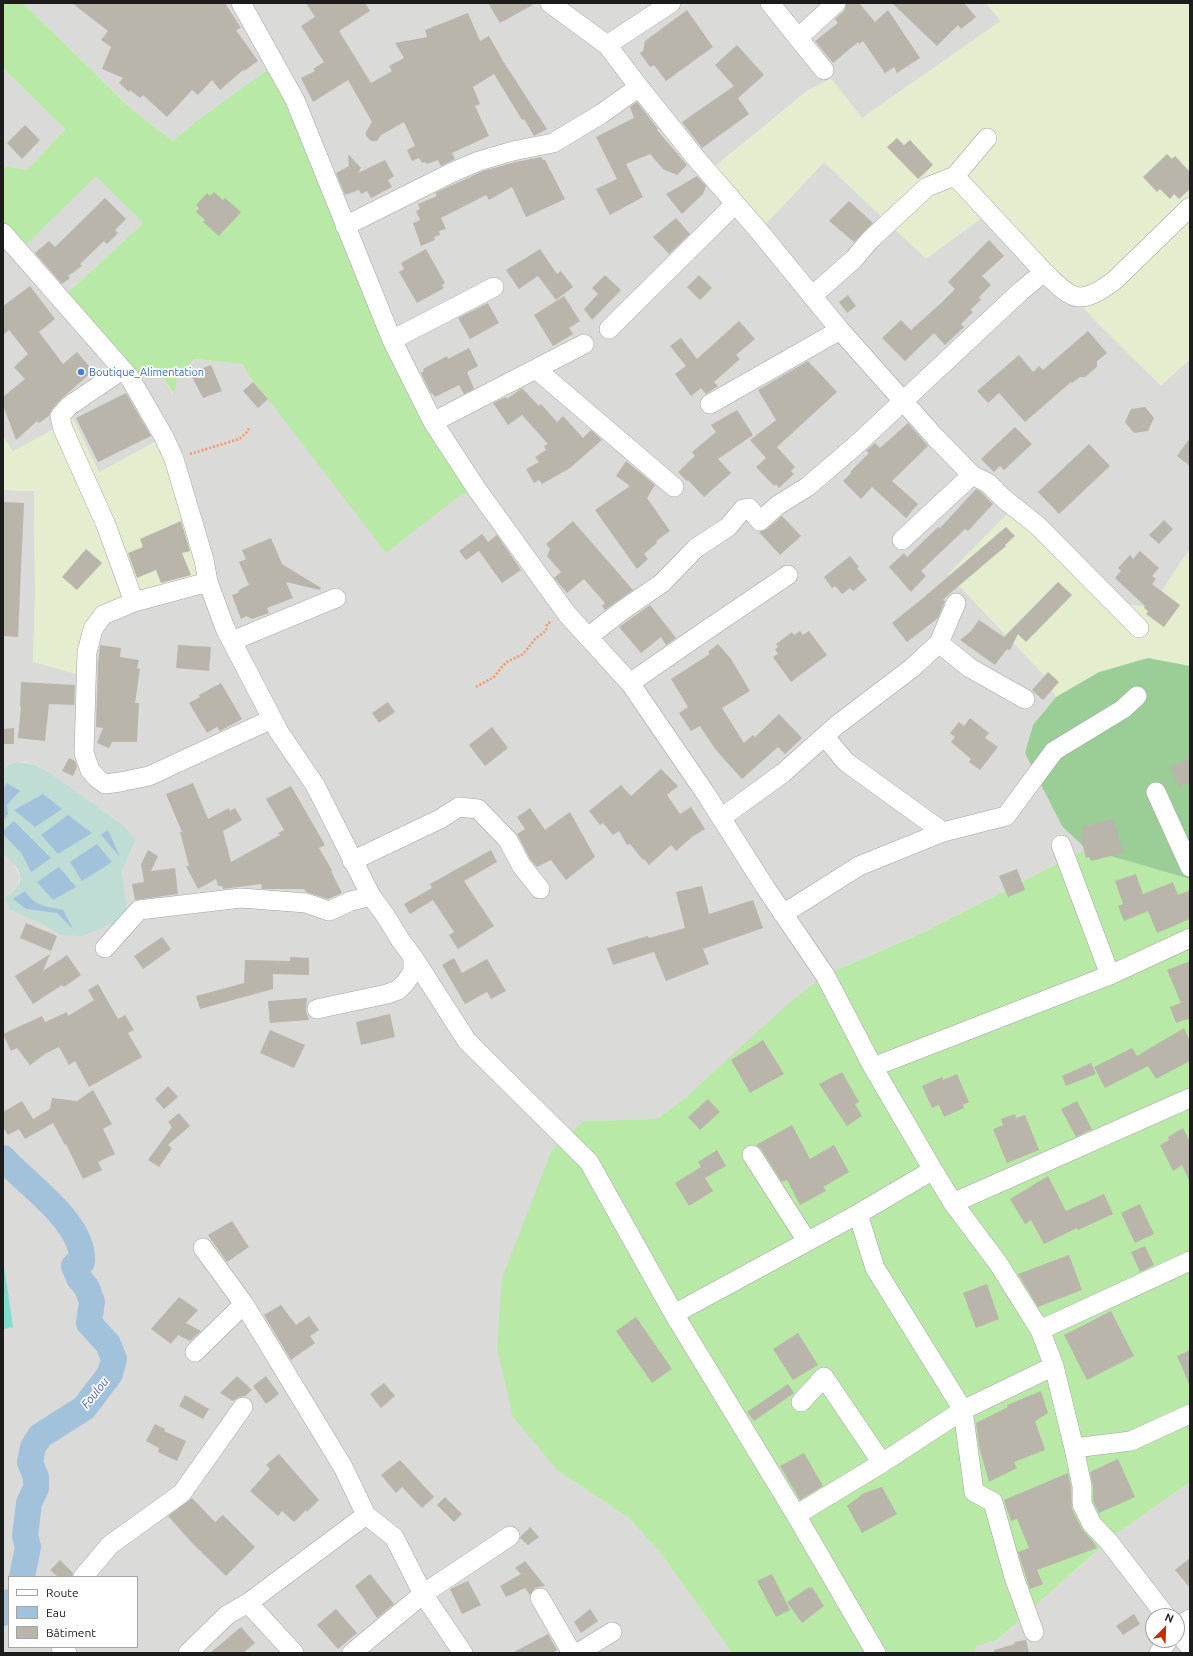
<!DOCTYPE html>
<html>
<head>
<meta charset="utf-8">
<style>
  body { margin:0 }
  #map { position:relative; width:1193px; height:1656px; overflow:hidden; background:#eeece2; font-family:Ubuntu,sans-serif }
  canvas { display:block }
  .frame { position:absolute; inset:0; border:4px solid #1c1c1c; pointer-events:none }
  .legend { position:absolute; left:8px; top:1576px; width:130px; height:72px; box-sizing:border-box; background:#fff; border:1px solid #a4a4a4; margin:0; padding:5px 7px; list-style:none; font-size:12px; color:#1c1c1c }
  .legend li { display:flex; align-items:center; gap:8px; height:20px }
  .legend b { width:20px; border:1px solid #a4a4a4 }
  .north { position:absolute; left:1145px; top:1608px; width:40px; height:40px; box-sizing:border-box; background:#fff; border:1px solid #a4a4a4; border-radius:50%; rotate:23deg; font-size:11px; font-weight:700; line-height:16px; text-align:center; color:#1c1c1c }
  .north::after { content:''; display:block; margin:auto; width:14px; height:18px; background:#c92b00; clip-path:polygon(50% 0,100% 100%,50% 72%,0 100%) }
</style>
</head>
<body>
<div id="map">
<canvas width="1193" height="1656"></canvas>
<div class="frame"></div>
<ul class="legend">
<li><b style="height:5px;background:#fff"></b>Route</li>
<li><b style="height:11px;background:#a2c2dc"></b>Eau</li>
<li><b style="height:11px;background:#bab5ab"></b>Bâtiment</li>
</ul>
<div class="north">N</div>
</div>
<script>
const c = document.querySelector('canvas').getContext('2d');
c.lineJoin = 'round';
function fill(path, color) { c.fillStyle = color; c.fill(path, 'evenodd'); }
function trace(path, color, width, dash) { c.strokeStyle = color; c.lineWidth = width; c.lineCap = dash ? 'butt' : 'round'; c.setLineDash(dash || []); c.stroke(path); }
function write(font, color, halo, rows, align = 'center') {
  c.font = font + ' Ubuntu,sans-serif'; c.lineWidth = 3.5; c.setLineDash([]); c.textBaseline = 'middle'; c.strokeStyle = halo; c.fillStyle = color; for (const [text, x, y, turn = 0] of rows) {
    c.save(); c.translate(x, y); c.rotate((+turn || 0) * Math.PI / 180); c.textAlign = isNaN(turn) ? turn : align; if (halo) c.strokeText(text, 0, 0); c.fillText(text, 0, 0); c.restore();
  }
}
const residential = new Path2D(`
  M23 3H986L1001 21 862 118 831 79 807 91 708 172 759 231 824 162 926 258 990 212 1161 385 1190 359V549L1150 608 1113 601 948 574 1045 676 1056 697 1033 725 1086 849 922 933 825 975 684 1099 657 1119 584 1121 558 1471 629 1518 662 1555 732 1653H3V854L12 861 20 876 19 884 5 898 9 909 23 916 39 922 59 935 128 918 122 871 136 840 124 826 49 772 34 764 25 762H17L8 765 3 770V490L34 491 35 595 33 662 99 472 72 419 12 452 3 435V233L19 252 96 175 143 223 61 299 156 368 173 394 178 374 195 359 242 364 253 382 268 399 459 496 476 488 433 422 274 65 195 122 173 141 129 107ZM9 1577H137V1647H9Z
  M3 68 65 129 27 170 7 166 3 169Z
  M1190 1482V1653H975L976 1646 997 1640 1112 1537ZM1153 1616H1177V1640H1153Z`);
const farmland = new Path2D(`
  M986 3H1190V359L1161 386 1098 324 1060 282 990 212 926 259 824 162 759 231 708 172 807 91 831 78 862 118 1001 21Z
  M73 418 99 472 164 437 208 582 103 615 87 677 33 662 35 595 34 491 3 490V435L13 452Z
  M1013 508 1113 601 1150 608 1190 549V666L1099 672 1056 697 1045 676 948 574Z`);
const grass = new Path2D(`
  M3 3H23L129 107 173 141 195 122 274 65 392 340 476 488 459 496 386 553 268 399 253 382 242 364 195 359 178 374 174 394 156 368 130 378 61 299 143 223 96 176 19 252 3 233V169L7 166 27 170 65 129 3 68Z
  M1086 849 1190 879V1482L1112 1537 997 1640 976 1646 975 1653H732L662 1555 629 1518 558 1471 513 1417 497 1349 502 1278 552 1150 584 1121 657 1119 684 1099 789 1003 825 975 922 933Z`);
const forest = new Path2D(`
  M1148 658 1190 666V879L1086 849 1062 826 1025 753 1033 725 1056 697 1099 672Z`);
const wetland = new Path2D(`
  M17 762 34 764 49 772 124 826 136 840 122 871 128 918 82 936 59 935 39 922 23 916 9 909 5 898C9 894 16 889 19 884 25 873 11 860 3 854V770L8 765Z`);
const pitch = new Path2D(`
  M3 1259 13 1327 3 1329Z`);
const water = new Path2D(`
  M7 783 20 791 7 805 8 814 3 820V789Z
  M43 794 62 809 35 827 14 810Z
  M68 815 92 833 58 854 41 835Z
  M14 821 51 858 31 872 22 854 3 834V831Z
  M108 830 120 857 101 835Z
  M97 844 112 862 82 881 70 862Z
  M59 867 76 887 53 900 37 882Z
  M25 891C36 907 45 906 63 910L73 929 57 913 26 909 13 899Z`);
const river = new Path2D(`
  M3 1158C27 1185 85 1223 82 1262L74 1266 79 1278 87 1288 92 1302 89 1323 108 1344 114 1359 110 1374 84 1408 40 1436 33 1447 30 1462 36 1477V1488L29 1503 25 1536 28 1547 22 1577
  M3 1613 9 1602`);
const building = new Path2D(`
  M72 3H225L241 28 236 30 258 61 244 71 243 70 220 90 212 80 198 95 192 90 167 117 143 95 140 98 130 90 129 92 119 83 123 78 102 69 111 47 101 40 108 31Z
  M306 3H365L370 11 339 31 371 83 392 71 389 66 404 58 395 43 427 37 425 30 468 13 480 41 489 36 503 61 547 129 534 136 524 119 522 120 494 74 473 87 480 104 475 106 489 136 452 153 455 159 441 166 438 160 427 164 425 162 422 163 419 158 412 161 407 150 415 146 404 122 381 135 377 141H371L366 136V132L372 122 348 80 313 102 301 78 315 71 313 69 324 62 301 26 315 17Z
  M488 3H536L500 23Z
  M847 3H859L875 22 888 10 920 58 897 73 894 67 885 73 863 41 859 44 858 42 833 63 815 41 838 23 835 19 844 11Z
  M892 3H964L976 17 961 29 958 25 937 46Z
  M687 10 713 47 666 81 654 65 650 67 640 53 643 51 645 41Z
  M737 45 764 75 738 98 749 114 702 148 682 122 734 86 715 65Z
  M637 102 658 129 657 130 687 165 677 175 663 169 650 154 626 164 643 197 610 215 596 189 617 179 596 137 634 118 630 107Z
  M25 125 40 140 22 159 7 143Z
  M897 138 904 145 910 140 933 165 918 179 887 147Z
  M348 154 361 168 358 173 385 160 394 176 388 180 392 187 371 198 367 191 361 194 359 190 345 195 336 173 349 166Z
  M1167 154 1172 159 1175 156 1190 172V189L1179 199 1174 194 1170 199 1160 189 1157 192 1143 177Z
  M541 157 543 160H545L565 199 526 217 512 187 489 200 486 195 441 218 446 229 439 231 440 235 434 237 435 240 421 246 413 223 420 220 416 211 420 209 418 204 437 196 435 193 483 171 516 162Z
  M697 176 706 186 703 194 682 214 666 194Z
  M214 192 223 200 225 198 241 212 219 236 203 222 205 220 196 212 199 208 196 205 207 193 210 196Z
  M105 198 126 219 115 230 118 233 107 244 104 241 80 264 82 266 68 276 70 278 62 284 35 253 49 241 55 247Z
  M849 201 873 223 854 242 829 221Z
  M676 218 690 234 669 254 653 237Z
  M989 240 1004 256 982 276 991 285 979 297 981 300 970 310 973 312 961 324 964 327 945 345 934 333 905 361 882 338 901 320 911 330 940 304 955 289 948 282Z
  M426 249 445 283 442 285 444 288 417 303 399 272 404 269 401 263Z
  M540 249 557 274 561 271 573 287 556 300 538 276 519 289 506 270Z
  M605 275 621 290 592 320 584 309 598 294 592 288Z
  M699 275 712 288 700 300 687 287Z
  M30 286 55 319 39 332 63 364 77 352 93 371 61 399 52 409 49 416 39 423 37 421 16 440 3 405V397L25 379 14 367 28 354 9 330 3 335V306Z
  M848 295 856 306 847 313 839 302Z
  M564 296 580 321 569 328 573 334 553 346 534 315Z
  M488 303 499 323 470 339 458 318Z
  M739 321 755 339 736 355 740 359 714 382 718 386 706 394 701 388 691 396 675 374 686 366 670 346 681 338 697 359Z
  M1088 331 1107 353 1097 361V367L1085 377H1080L1072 383 1071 382 1025 422 999 393 988 403 977 391 1019 355 1033 372 1039 366 1043 370Z
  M469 348 478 366 467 372 474 389 464 394 459 385 435 397 432 393 431 394 421 373 424 371 423 369 447 356 448 359Z
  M808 361 837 392 777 447 795 467 791 471 794 474 779 488 776 484 774 486 756 467 766 458 750 440 776 420 758 390Z
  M211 365 222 391 203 398 190 373Z
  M253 382 268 399 258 408 243 391Z
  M522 388 539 406 541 404 557 422 563 416 583 438 591 430 602 440 570 468 542 484 539 480 534 483 526 469 539 462 535 457 546 450 544 446 548 444 522 415 508 425 493 403 506 397 507 399Z
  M126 393 151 436 98 462 76 418Z
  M1145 407 1154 418 1148 431 1134 433 1125 422 1131 409Z
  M737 410 753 435 718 459 731 473 704 497 688 480 687 481 678 472 695 456 692 452 716 432 711 425Z
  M908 423 928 446 892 481 918 504 906 518 872 487 861 499 843 481 851 473 850 472 869 453 866 451 875 443 880 448Z
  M1015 427 1032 444 1004 470 1000 466 994 472 981 459Z
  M1190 438V466L1177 456Z
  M1089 444 1110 466 1059 514 1038 492Z
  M626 461 655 485 647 498 670 531 656 541 657 543 644 554 648 559 637 569 595 510 630 486 616 476Z
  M976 489 981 492 993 504 968 531 965 529 921 571 926 576 911 592 889 567 904 553 907 557 938 527 940 528Z
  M3 502 24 503 18 637 3 636Z
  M782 516 801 536 780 555 759 532 767 529Z
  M1164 520 1173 529 1159 544 1149 535Z
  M181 521 190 551 182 553 191 575 161 583 156 570 137 578 128 553 143 547 140 539Z
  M573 521 633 590 605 610 602 606 605 603 584 579 567 593 554 578 561 572 547 556 550 549 546 544Z
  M1006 527 1015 536 1005 545 1006 546 949 594 943 600 945 601 938 618 907 642 892 623 923 598Z
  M482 534 488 542 497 535 521 570 502 583 479 551 466 560 459 551Z
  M271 538 282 564 321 588 320 590 286 582 293 598 267 608 269 613 252 619 246 616 241 619 232 595 238 593 240 589 249 585 239 562 246 559 242 550Z
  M86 549 102 563 77 590 62 577Z
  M1140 551 1159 568 1152 576 1156 579 1152 584 1180 605 1164 627 1146 614 1148 611 1144 608 1145 606 1115 578 1121 571 1118 568 1130 555 1133 559Z
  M850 556 859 567 857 568 867 580 853 591 850 588 842 594 835 586 832 588 824 577Z
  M1058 582 1072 595 1026 642 1018 634 1010 650 1007 649 995 665 960 640 971 631 979 620 1004 637Z
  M650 605 676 638 666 645 661 637 641 653 619 627Z
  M800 631 803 635 809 631 827 655 791 682 773 657 778 654 775 649 778 647 776 644 792 632 794 635Z
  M718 644 731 659 750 691 722 708 744 743 753 735 755 737 779 714 802 738 785 754 778 747 742 779 715 749 700 726 691 731 679 713 688 707 671 679 710 654 708 652Z
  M100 645 121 648 120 657 139 660 137 668 140 669 135 703H139L137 742H112L109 748 97 743 103 728 96 727 98 664Z
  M178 645 211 647 209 671 176 668Z
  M1048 672 1059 682 1043 700 1032 690Z
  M21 682 75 685 74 705 49 704 45 741 18 738 21 707H20Z
  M221 683 242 719 220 731 217 727 207 733 189 703 200 697 199 695Z
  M388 702 395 712 379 723 372 713Z
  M970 718 989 733 985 738 998 747 980 770 969 762 971 759 951 742 955 737 950 733 959 722 964 726Z
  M492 727 508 748 485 766 469 745Z
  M14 728V744H3V729Z
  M69 758 75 761 77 767 73 776 62 771Z
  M1190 758V782L1179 787 1170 767Z
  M661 769 678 786 667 795 680 814 691 807 705 829 692 837 676 851 671 845 649 865 644 859 643 860 630 844 627 845 619 831 613 835 603 823 600 825 589 811 621 785 631 796Z
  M193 783 208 819 229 808 230 811 235 808 242 820 223 831 231 862 280 835 278 833 284 830 266 799 291 786 325 845 319 848 332 870 331 871 342 893 328 899 306 892 304 889H262L261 884 223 889 222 886H218L216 879 198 889 186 866H189L180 832H182L166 794Z
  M530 808 545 830 570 812 595 857 566 880 551 860 537 867 530 859 517 834 525 829 517 817Z
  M1114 819 1123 853 1091 861 1089 857 1086 858 1080 834 1083 833 1082 827Z
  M148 850 158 856 151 871 175 868 178 894 135 900 132 884 144 882 141 864Z
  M491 850 497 862 464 881 494 926 458 949 449 935 454 932 433 900 410 914 404 904 432 888 430 884Z
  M1017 869 1025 890 1008 897 999 876Z
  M1136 874 1143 894 1173 882 1178 895 1190 890V919L1157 933 1148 911 1124 921 1118 906 1123 904 1115 881Z
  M702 886 709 914 753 900 763 928 703 949 709 964 666 981 654 952 613 965 607 948 648 936 649 938 685 928 676 892Z
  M26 923 57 936 51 951 20 938Z
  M162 937 171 949 143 969 134 956Z
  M50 954 43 971 67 955 81 975 64 987 62 985 33 1004 15 976Z
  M290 957 309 958V975L273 974V989L200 1009 196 996 244 983 245 960 290 961Z
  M454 958 462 973 487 959 506 991 491 999 487 992 465 1004 442 965Z
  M1190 961V1024L1188 1019 1176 1023 1170 1007 1181 1003 1167 970Z
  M98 984 118 1019 125 1015 134 1030 128 1033 142 1057 89 1087 75 1061 69 1065 59 1047 45 1054 30 1065 17 1048 11 1051 3 1034 42 1016 45 1022 67 1012 68 1016 94 1000 88 990Z
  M307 998 306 1011 309 1020 270 1023 268 1001Z
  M390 1014 395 1037 361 1045 356 1022Z
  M1184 1028 1190 1041V1061L1156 1079 1148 1066 1105 1088 1094 1067 1132 1048 1137 1056Z
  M270 1030 305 1045 294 1068 260 1053Z
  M763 1040 784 1074 750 1093 731 1060Z
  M1091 1063 1096 1074 1066 1086 1062 1076Z
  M842 1072 859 1102 855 1104 862 1116 847 1126 819 1084Z
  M957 1074 969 1102 963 1105 964 1108 944 1117 939 1105 932 1108 922 1086 942 1077 943 1080Z
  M168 1086 178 1097 164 1109 155 1099Z
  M93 1090 112 1124 103 1129 115 1154 98 1162 102 1170 83 1179 66 1144 65 1145 53 1123 25 1139 19 1129 8 1135 3 1127V1112L22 1101 33 1119 50 1109 52 1098 77 1101Z
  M708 1099 720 1112 700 1130 688 1117Z
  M1077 1101 1092 1129 1076 1137 1061 1109Z
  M179 1113 190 1126 168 1145 172 1148 159 1167 148 1160 172 1127 168 1122Z
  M1015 1114 1016 1118 1025 1115 1039 1150 1007 1163 993 1129 1003 1125 1001 1119Z
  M792 1125 810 1159 834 1145 849 1172 823 1187 826 1191 800 1205 787 1180 782 1182 761 1149 756 1145Z
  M1183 1128 1190 1142V1183L1182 1165 1173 1171 1160 1145 1169 1140 1168 1137Z
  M717 1150 726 1166 705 1178 713 1191 689 1206 675 1183 701 1167 698 1162Z
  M1048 1176 1066 1211 1104 1194 1113 1214 1078 1230 1077 1228 1044 1244 1031 1220 1025 1224 1010 1199Z
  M1140 1204 1154 1234 1135 1243 1121 1213Z
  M232 1221 249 1247 227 1262 208 1235Z
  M1145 1246 1154 1265 1140 1272 1131 1252Z
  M1069 1255 1082 1290 1038 1307 1018 1274Z
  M987 1284 999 1319 976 1328 963 1293Z
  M179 1297 198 1310 186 1323 201 1331 190 1341 178 1335 171 1344 151 1329Z
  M281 1305 296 1325 309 1316 319 1330 310 1336 315 1343 291 1360 264 1315Z
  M1111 1311 1134 1356 1087 1380 1064 1335Z
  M636 1317 672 1369 652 1383 616 1331Z
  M798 1333 818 1365 793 1380 773 1349Z
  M1190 1350V1386L1177 1356Z
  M237 1376 252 1390 245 1396 239 1397 233 1401 220 1393Z
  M266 1376 279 1394 266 1404 253 1386Z
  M384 1383 395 1396 381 1408 370 1394Z
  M788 1384 794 1393 754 1421 747 1412Z
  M1041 1391 1048 1413 1035 1421 1045 1450 1014 1462 1017 1468 989 1482 979 1446 976 1423 1008 1407 1007 1405Z
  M185 1395 209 1409 203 1419 179 1406Z
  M155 1424 165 1429 164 1431 186 1441 177 1461 158 1452 159 1448 146 1441Z
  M804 1453 823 1486 800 1500 780 1466Z
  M279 1454 319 1500 307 1512 306 1510 294 1522 282 1511 278 1516 250 1491 270 1469 266 1465Z
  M1118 1459 1135 1497 1099 1513 1093 1501V1486L1090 1472Z
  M400 1460 434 1497 422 1508 402 1487 396 1493 381 1475Z
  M1068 1473 1071 1487 1072 1509 1082 1529 1094 1543 1097 1548 1037 1570 1043 1584 1030 1589 1018 1552 1029 1548 1017 1519 1011 1521 1004 1500Z
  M882 1487 897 1514 862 1533 847 1506 864 1493Z
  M445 1497 462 1514 454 1522 437 1505Z
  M192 1498 215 1522 223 1515 255 1547 226 1576 193 1544 168 1516Z
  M530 1527 539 1537 528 1545 520 1538 521 1536Z
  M1190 1558V1588L1175 1570Z
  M60 1560 73 1573 72 1577H58L50 1570Z
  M525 1561 545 1586 535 1588 530 1595 525 1588 506 1597 500 1586 521 1574 515 1568Z
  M370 1574 394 1604 377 1618 355 1586Z
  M772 1574 790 1610 776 1617 757 1581Z
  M468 1581 481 1605 462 1614 450 1589Z
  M809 1587 810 1589 812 1587 824 1606 802 1623 787 1602Z
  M336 1609 357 1633 338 1649 317 1625Z
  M590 1609 598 1621 581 1633 574 1622Z
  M1134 1614 1140 1624 1123 1635 1116 1626Z
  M241 1627 255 1643 243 1653H210Z
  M548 1634 557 1650 552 1653H512Z
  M1026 1640 1029 1653H994V1650L1015 1644 1014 1642Z`);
const path = new Path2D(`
  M190 454 239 439 246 433 250 427
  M476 687 494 677 501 668 507 662 523 654 536 638 546 631 547 624 552 621`);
const minor = new Path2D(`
  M241 3 295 100 392 340 433 422 476 488 567 614 630 683 706 794 765 887 825 975 873 1067 933 1170 953 1203 998 1263 1040 1330 1054 1366 1074 1448 1082 1486V1504L1092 1524 1109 1542 1166 1616
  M550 3 607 45 639 87 695 157 759 231 840 330 935 437 972 475 988 483 1003 498 1038 526 1139 628
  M770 3 798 38 836 3
  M798 38 824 70
  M607 45 671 3
  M987 138 955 176 1044 272
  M345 226 455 171 479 161 513 151 553 143 601 114 639 87
  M3 233 130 378 164 437 174 459 204 560 208 582 225 628 279 732 315 785 371 896 385 915 401 941 413 957V971L406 982 398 990 387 994 317 1009
  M812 296 854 259 869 241 927 187 955 176
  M609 329 735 204
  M392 340 494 287
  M536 369 674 487
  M122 370 69 406 60 416 63 429 106 525 134 602
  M710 404 840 330
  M433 422 584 344
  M902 540 972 475
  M208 582 134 602 103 615 93 629 87 652 84 753 90 770 97 778 105 784 120 782 149 776 272 719
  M588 637 620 612 662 583 696 548 728 527 743 509 749 508 760 521 778 505 807 487 854 447 1021 291 1044 272C1052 279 1060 289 1070 294 1084 303 1103 289 1115 280L1190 207
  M232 641 336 598
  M939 643 970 668 1025 699
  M630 683 708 629 788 575
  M825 737 846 762 943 832
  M1156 792 1190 867
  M721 818 783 773 837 725 912 668 939 643 956 603
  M1061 845 1110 975
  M352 861 440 819 459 807 478 809 508 840 521 865 540 889
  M783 914 859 866 943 832 1006 816 1054 751 1123 709 1137 696
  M105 948 139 910 241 898 306 903 329 911 351 901 371 896
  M413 957 467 1041 589 1162 674 1314 796 1515 876 1653
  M873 1067 1110 975 1190 938
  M752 1155 807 1241
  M953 1203 1190 1098
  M858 1214 875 1268 963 1410 974 1492 993 1502 1014 1577 1034 1632
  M203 1248 244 1304 343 1467 366 1515 248 1603
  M674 1314 858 1214 933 1170
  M1040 1330 1190 1261
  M195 1352 244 1304
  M801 1402 824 1377 882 1463
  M1074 1448 1131 1441 1190 1414
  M366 1515 394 1537 423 1594 463 1653
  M796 1515 882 1463 963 1410 1054 1366
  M83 1577 110 1545 182 1493 243 1407
  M540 1598 572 1653
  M1177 1627 1190 1619
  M1177 1631 1190 1647
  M61 1647 67 1653
  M188 1653 227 1615 248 1603 294 1653
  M352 1653 423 1594 510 1536
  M578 1653 612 1632
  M1159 1653 1168 1640`);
const markers = [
  [81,372,4,"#3f7fe0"]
];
const shopNames = [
  ["Boutique_Alimentation",89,372]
];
const waterNames = [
  ["Foulou",95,1393,-51]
];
fill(residential, '#dadad9');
fill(farmland, '#e4edcd');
fill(grass, '#b9e9a7');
fill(forest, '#9ace96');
fill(wetland, '#bfdcd5');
fill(pitch, '#7fdece');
fill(water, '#a2c2dc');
trace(river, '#a2c2dc', 26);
fill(building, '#bab5ab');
trace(minor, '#a3a3a3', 20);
trace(path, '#fa9666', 2.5, [2, 2]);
trace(minor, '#fff', 19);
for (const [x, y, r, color] of markers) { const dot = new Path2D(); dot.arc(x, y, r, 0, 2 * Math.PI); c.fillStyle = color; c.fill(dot); trace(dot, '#fff', 1.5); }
write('11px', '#366cbe', '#fff', shopNames, 'left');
write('italic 12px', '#4965ac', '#fff', waterNames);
</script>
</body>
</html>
